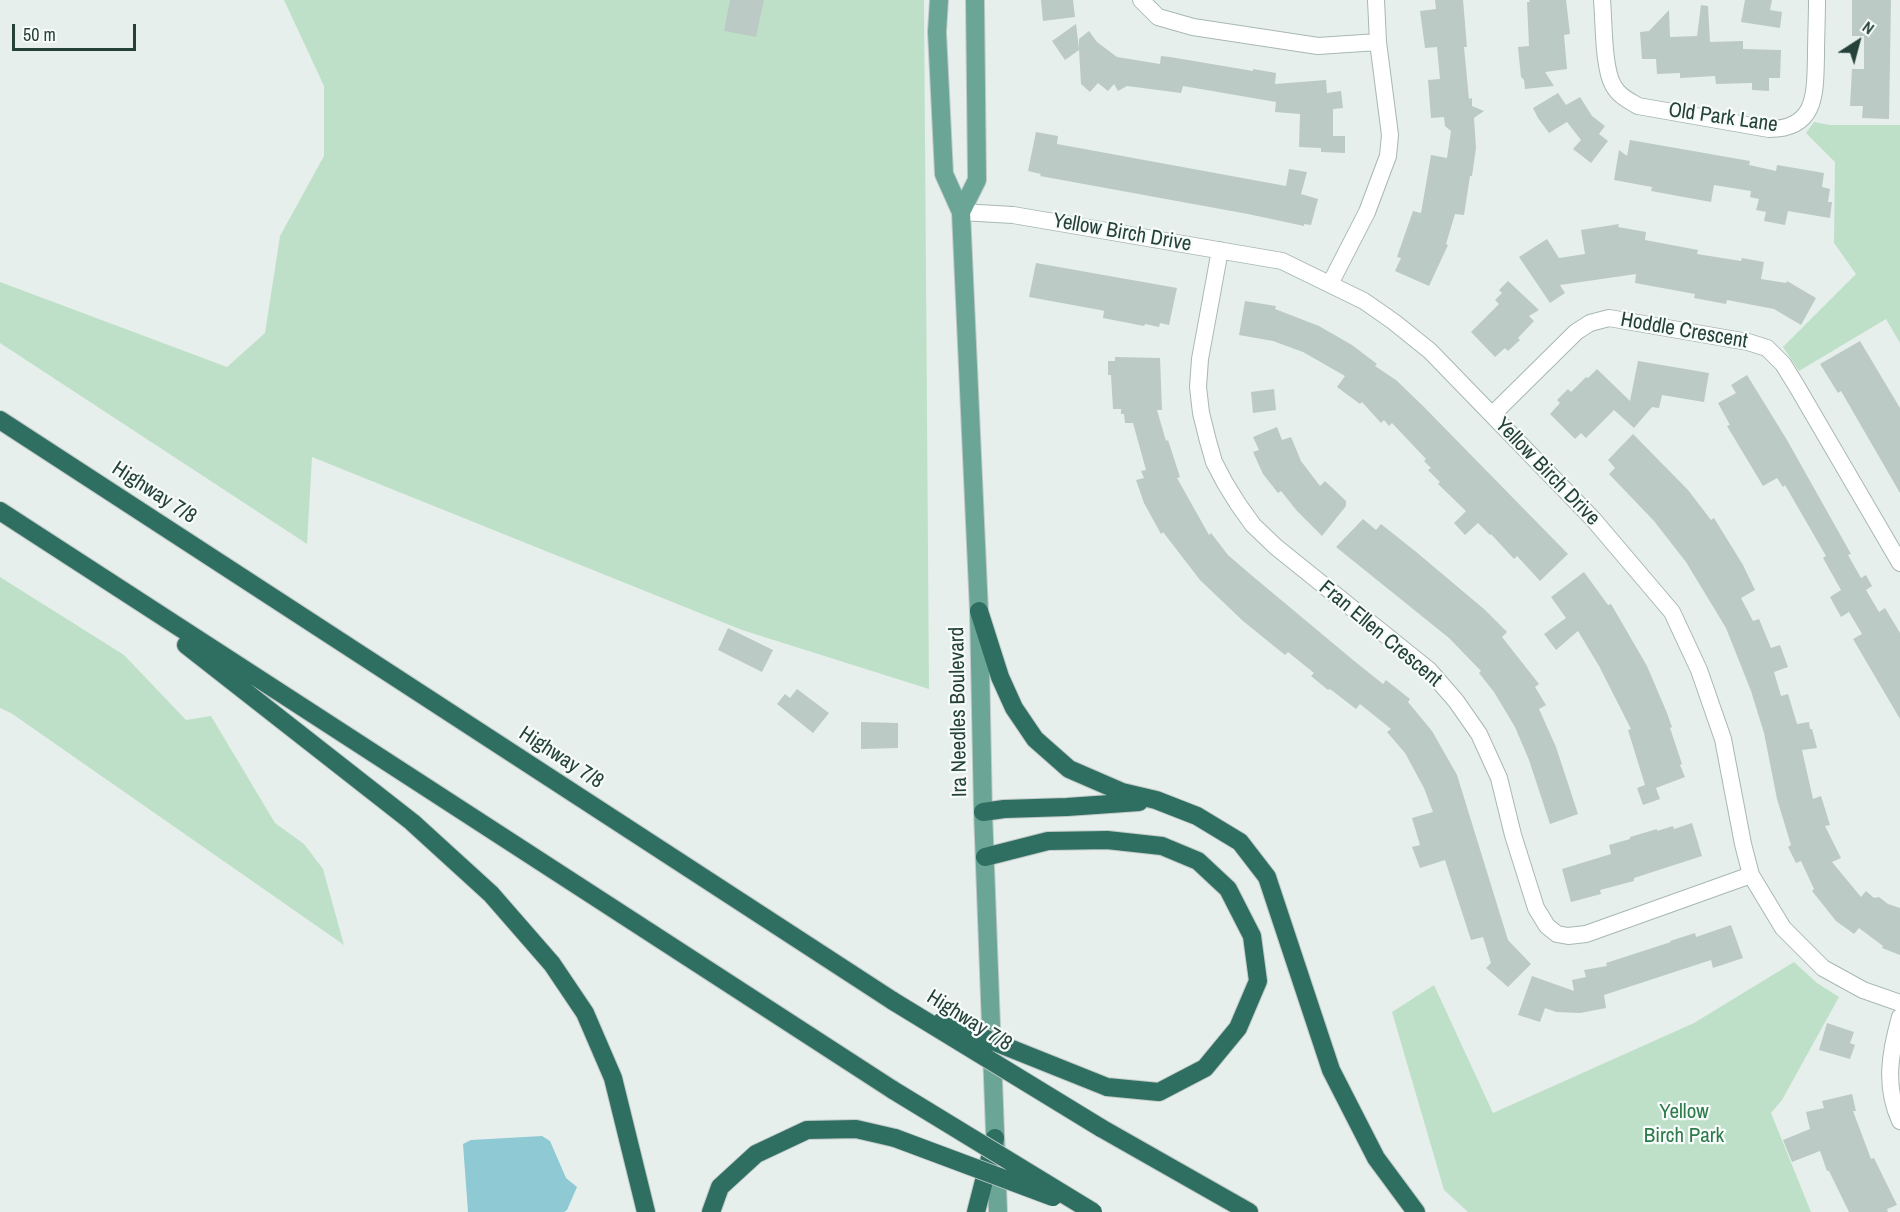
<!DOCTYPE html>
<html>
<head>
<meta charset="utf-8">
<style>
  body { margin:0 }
  #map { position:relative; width:1900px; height:1212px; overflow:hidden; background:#e6efeb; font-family:"Archivo Narrow",sans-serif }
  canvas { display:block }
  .north { position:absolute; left:1828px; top:12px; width:60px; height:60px; -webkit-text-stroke:4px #f7fbf9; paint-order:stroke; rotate:36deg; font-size:16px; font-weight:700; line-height:24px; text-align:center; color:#24423a }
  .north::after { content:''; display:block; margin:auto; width:21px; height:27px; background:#24423a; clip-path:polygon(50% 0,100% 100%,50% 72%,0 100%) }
  .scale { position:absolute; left:12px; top:24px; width:124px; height:27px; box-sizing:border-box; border:3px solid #24423a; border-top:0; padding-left:8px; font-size:18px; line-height:21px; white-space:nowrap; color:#24423a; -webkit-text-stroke:4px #f7fbf9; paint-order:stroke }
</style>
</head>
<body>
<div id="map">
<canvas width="1900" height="1212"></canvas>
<div class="north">N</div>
<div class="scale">50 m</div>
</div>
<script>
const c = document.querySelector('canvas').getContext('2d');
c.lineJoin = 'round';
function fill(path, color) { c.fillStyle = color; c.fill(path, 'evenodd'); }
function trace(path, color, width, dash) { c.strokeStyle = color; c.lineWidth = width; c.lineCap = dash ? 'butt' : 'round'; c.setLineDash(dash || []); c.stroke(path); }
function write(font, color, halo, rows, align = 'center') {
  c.font = font + ' "Archivo Narrow",sans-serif'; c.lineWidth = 4.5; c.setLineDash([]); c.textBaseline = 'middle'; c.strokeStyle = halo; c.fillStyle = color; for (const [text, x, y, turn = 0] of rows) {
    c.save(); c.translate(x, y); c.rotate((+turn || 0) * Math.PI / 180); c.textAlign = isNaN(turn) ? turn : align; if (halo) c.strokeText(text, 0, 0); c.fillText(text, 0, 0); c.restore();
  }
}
const green = new Path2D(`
  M284 0H924L929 689 742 630 312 457 307 544 0 343V282L227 367 265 333 280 236 324 156V86Z
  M1814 122 1830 125H1900V343L1886 319 1799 371 1783 347 1856 274 1834 243 1835 162 1806 133Z
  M0 577 124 655 186 720 211 716 275 823 304 844 323 869 344 945 11 713 0 708Z
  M1794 962 1817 983 1839 997 1782 1100 1771 1113 1811 1212H1468L1444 1190 1392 1012 1434 985 1493 1113 1694 1023Z`);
const water = new Path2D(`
  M542 1136 550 1141 566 1178 577 1187 567 1210 564 1212H468L463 1144 471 1140Z`);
const building = new Path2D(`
  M730 0H764L756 37 724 31Z
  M1041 0H1073L1075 17 1043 21Z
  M1435 0H1463L1467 47H1464L1469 99 1472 98V106L1484 111 1474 118 1476 148 1472 176H1470L1464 215 1455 214 1446 244 1448 245 1429 286 1395 271 1401 258 1397 257 1413 211 1421 213 1431 155 1447 158 1451 131 1445 126 1444 117 1431 118 1428 80 1440 79 1437 47 1425 48 1420 11 1436 9Z
  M1529 0H1566L1570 34 1564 35 1567 69 1545 72 1554 86 1525 89 1524 80 1521 77 1518 47 1529 46 1527 2H1530Z
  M1745 0H1772L1770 10 1782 12 1780 28 1741 22Z
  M1852 0H1891L1889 119 1862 118 1863 106H1850L1852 69H1864V36H1852Z
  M1701 5 1708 6 1710 42 1743 41V49L1781 50 1780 78H1769V91L1752 90V83L1716 84 1715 76 1680 78V73L1657 74 1656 59H1642L1640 32 1649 31 1669 10 1670 37 1697 36Z
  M1076 24 1079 49V39L1089 31 1097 42 1117 57 1160 64 1161 56 1170 57 1253 71V69L1276 73 1275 84 1326 80 1327 93 1341 91 1343 108 1333 109V136H1345V153L1321 152V148L1299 147 1300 114 1275 112 1276 102 1183 86 1181 93 1127 86 1118 91 1114 84 1108 91 1098 83 1090 92 1081 84 1079 50 1065 60 1052 41Z
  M1558 93 1566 105 1580 97 1592 116 1605 126 1599 134 1608 141 1591 163 1573 149 1581 140 1567 122 1549 133 1538 118 1533 108Z
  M1036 132 1058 136 1057 144 1286 186 1289 169 1307 172 1301 194 1318 199 1311 225 1304 224V226L1248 214 1040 176 1041 174 1028 171Z
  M1630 140 1750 161 1749 165 1776 171 1777 165 1824 173 1822 187 1830 189 1828 202H1832L1830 218 1788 211 1785 225 1764 221 1766 212 1756 210 1759 199 1750 197 1751 191 1714 185 1711 202 1651 191 1652 187 1614 180 1619 150 1627 156Z
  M1619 224 1618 227 1646 232 1645 240 1698 250 1697 254 1741 261 1742 258 1764 262 1761 279 1786 283 1787 281 1816 298 1801 325 1774 309 1727 300 1726 304 1694 298 1695 294 1635 283 1636 274 1560 285 1565 293 1550 303 1519 257 1547 239 1559 258 1585 254 1581 230Z
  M1036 263 1177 288 1169 325 1160 323 1159 327 1145 324 1144 326 1103 318 1104 311 1100 310 1029 297Z
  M1508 281 1539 310 1529 316 1534 321 1518 338 1520 340 1508 351 1505 348 1495 357 1471 332 1499 304 1495 300 1502 293 1499 290Z
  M1245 301 1276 306 1275 309 1319 326 1352 345 1377 364 1375 366 1396 380 1423 406 1568 554 1540 581 1517 556 1514 559 1491 534 1490 535 1478 523 1465 535 1454 523 1466 511 1438 484 1440 482 1428 470 1431 468 1424 461 1426 459 1392 423 1389 426 1384 420 1381 423 1362 402 1360 404 1337 387 1345 376 1303 352 1273 341 1239 335Z
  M1860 341 1900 408V493L1841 391 1838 393 1820 364Z
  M1115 357 1160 358 1162 410H1157L1166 441 1168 440 1180 477 1177 478 1209 535 1211 533 1228 555 1250 574 1353 660 1383 684 1386 680 1410 699 1408 702 1432 731 1457 775 1508 940 1531 964 1508 987 1486 968 1491 963 1483 937 1471 940 1445 860 1420 868 1412 847 1420 845 1412 818 1433 812 1424 788 1405 753 1387 732 1391 729 1360 704 1356 709 1330 689 1328 690 1311 676 1314 673 1288 652 1285 655 1243 621 1200 580 1163 532 1161 534 1144 503 1136 480 1144 478 1141 471 1146 470 1133 423H1125L1124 414H1121V409H1113L1111 375H1108V361H1115Z
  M1638 361 1709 373 1704 402 1662 395 1659 408 1652 407 1634 428 1614 410 1586 438 1581 433 1575 439 1550 414 1560 403 1557 400 1568 389 1571 392 1586 377 1588 378 1597 369 1630 401Z
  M1747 375 1787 440 1851 554 1848 555 1861 578 1866 575 1872 586 1866 590 1879 612 1885 608 1900 633V719L1853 639 1862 634 1849 612 1841 617 1830 597 1841 590 1823 558 1826 556 1785 485 1783 487 1777 478 1763 486 1727 426 1730 425 1718 403 1736 393 1731 385Z
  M1274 389 1276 410 1253 413 1251 392Z
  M1277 427 1282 440 1291 437 1301 461 1320 486 1325 481 1346 501V506L1322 536 1297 511 1281 491 1278 493 1263 474 1253 452 1259 450 1253 437Z
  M1633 434 1688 490 1711 520 1714 518 1743 565 1755 590 1741 598 1753 621 1759 619 1771 648 1780 645 1788 667 1774 672 1781 696 1788 694 1797 724 1809 722 1810 729H1812L1817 748 1802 750 1813 799 1821 796 1830 825 1825 826 1841 858 1832 862 1861 897 1866 891 1874 898 1879 897 1888 904 1900 908V955L1882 948 1883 946 1859 928 1854 934 1836 921 1812 891 1814 889 1801 861 1796 863 1788 847 1791 845 1777 799 1764 733 1751 691 1726 628 1686 562 1654 521 1609 474 1615 468 1608 460Z
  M1363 519 1376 530 1381 524 1415 551 1484 609 1507 632 1502 637 1539 684 1535 687 1546 705 1539 709 1556 747 1578 814 1550 824 1529 760 1515 727 1494 692 1479 673 1481 671 1449 638 1336 547Z
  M1584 572 1608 605 1611 604 1647 666 1667 713 1672 727 1670 728 1682 764 1680 765 1685 777 1656 788 1660 799 1643 805 1637 788 1645 785 1628 730 1631 729 1599 666 1578 631 1556 650 1544 634 1566 618 1551 597Z
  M728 628 773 650 762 672 718 650Z
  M797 689 829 713 813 733 777 704 785 694 790 698Z
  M861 722 898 723V748L861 749Z
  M1692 823 1702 856 1634 878V881L1600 890 1601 894 1571 902 1562 869 1611 854 1609 845 1630 839V837L1657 829V831L1673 826 1674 829Z
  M1731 925 1743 958 1713 968 1711 960 1604 995 1606 1008 1580 1013 1556 1012 1545 1008 1540 1022 1518 1015 1532 976 1574 991 1572 980 1586 977 1584 970 1607 966 1606 963 1671 942 1670 941 1695 933 1696 937Z
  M1827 1023 1854 1032 1850 1043 1855 1045 1850 1059 1819 1050Z
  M1852 1094 1856 1111H1853L1871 1159 1874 1158 1897 1205 1887 1209 1888 1212H1849L1829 1171H1827L1820 1151 1792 1162 1783 1140 1810 1129 1806 1112 1824 1108 1822 1101Z`);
const minor = new Path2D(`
  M1141 0 1158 17 1193 27 1318 46 1378 42
  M1602 0C1604 21 1603 67 1613 85 1618 95 1628 100 1638 106L1769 129C1817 129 1815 93 1816 56 1816 37 1817 19 1817 0
  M961 212 1013 215 1282 261 1364 301 1394 322 1430 351 1593 519 1672 612 1699 670 1723 739 1743 844 1751 875 1783 928 1823 968 1863 990 1900 1003
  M1220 250 1200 359 1198 387 1201 413 1208 441 1214 462 1225 483 1238 504 1253 525 1276 547 1429 670 1456 701 1479 734 1499 778 1513 835 1536 908 1547 926 1557 934 1568 936 1586 934 1751 875
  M1330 284 1367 212 1388 156 1390 135 1378 42 1376 0
  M1492 415 1576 332 1590 323 1609 318 1748 342 1767 348 1783 364 1796 385 1900 563
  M1900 1017C1890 1053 1884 1086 1900 1121`);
const major = new Path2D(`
  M939 0 937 32 944 174 961 212 979 611 983 812 998 1212
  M961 212 977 180 975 0`);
const highway = new Path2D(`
  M0 420 893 1001
  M0 511 893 1090
  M979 611 1000 677 1014 708 1035 739 1069 769 1122 792 1156 800 1197 816 1240 842 1267 877 1331 1070 1376 1158 1416 1212
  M186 645 412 822 491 894 552 964 585 1013 613 1078 646 1212
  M983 812 1004 809 1067 807 1139 802
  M985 857 1048 841 1107 840 1162 846 1198 861 1228 889 1252 936 1258 981 1238 1028 1205 1068 1159 1092 1107 1087
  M1101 1128 1249 1212
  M711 1212 720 1187 756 1154 807 1130 856 1129 895 1138
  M976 1212 995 1138`);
const highwayBridge = new Path2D(`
  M893 1001 1101 1128
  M942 1021 1107 1087
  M893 1090 1093 1212
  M895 1138 1053 1197`);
const streetNames = [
  ["Old Park Lane",1723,118,8],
  ["Yellow Birch Drive",1122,233,10],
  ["Hoddle Crescent",1684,331,10],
  ["Yellow Birch Drive",1547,472,46],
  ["Highway 7/8",154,493,33],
  ["Fran Ellen Crescent",1380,634,40],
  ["Ira Needles Boulevard",959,712,-91],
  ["Highway 7/8",561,758,33],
  ["Highway 7/8",969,1021,32]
];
const parkNames = [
  ["Yellow",1684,1112],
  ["Birch Park",1684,1136]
];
fill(green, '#bfe0c8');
fill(water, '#8ec9d4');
fill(building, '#bbcac4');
trace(minor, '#a8b8b2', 18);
trace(major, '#c2cac8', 20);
trace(highway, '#c2cac8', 20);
trace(minor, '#fff', 16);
trace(major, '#6aa596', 18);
trace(highway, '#2f6f62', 18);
trace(highwayBridge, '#c2cac8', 20, []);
trace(highwayBridge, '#2f6f62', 18);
write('21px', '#24423a', '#f7fbf9', streetNames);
write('21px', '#2d7a4b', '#f7fbf9', parkNames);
</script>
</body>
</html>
